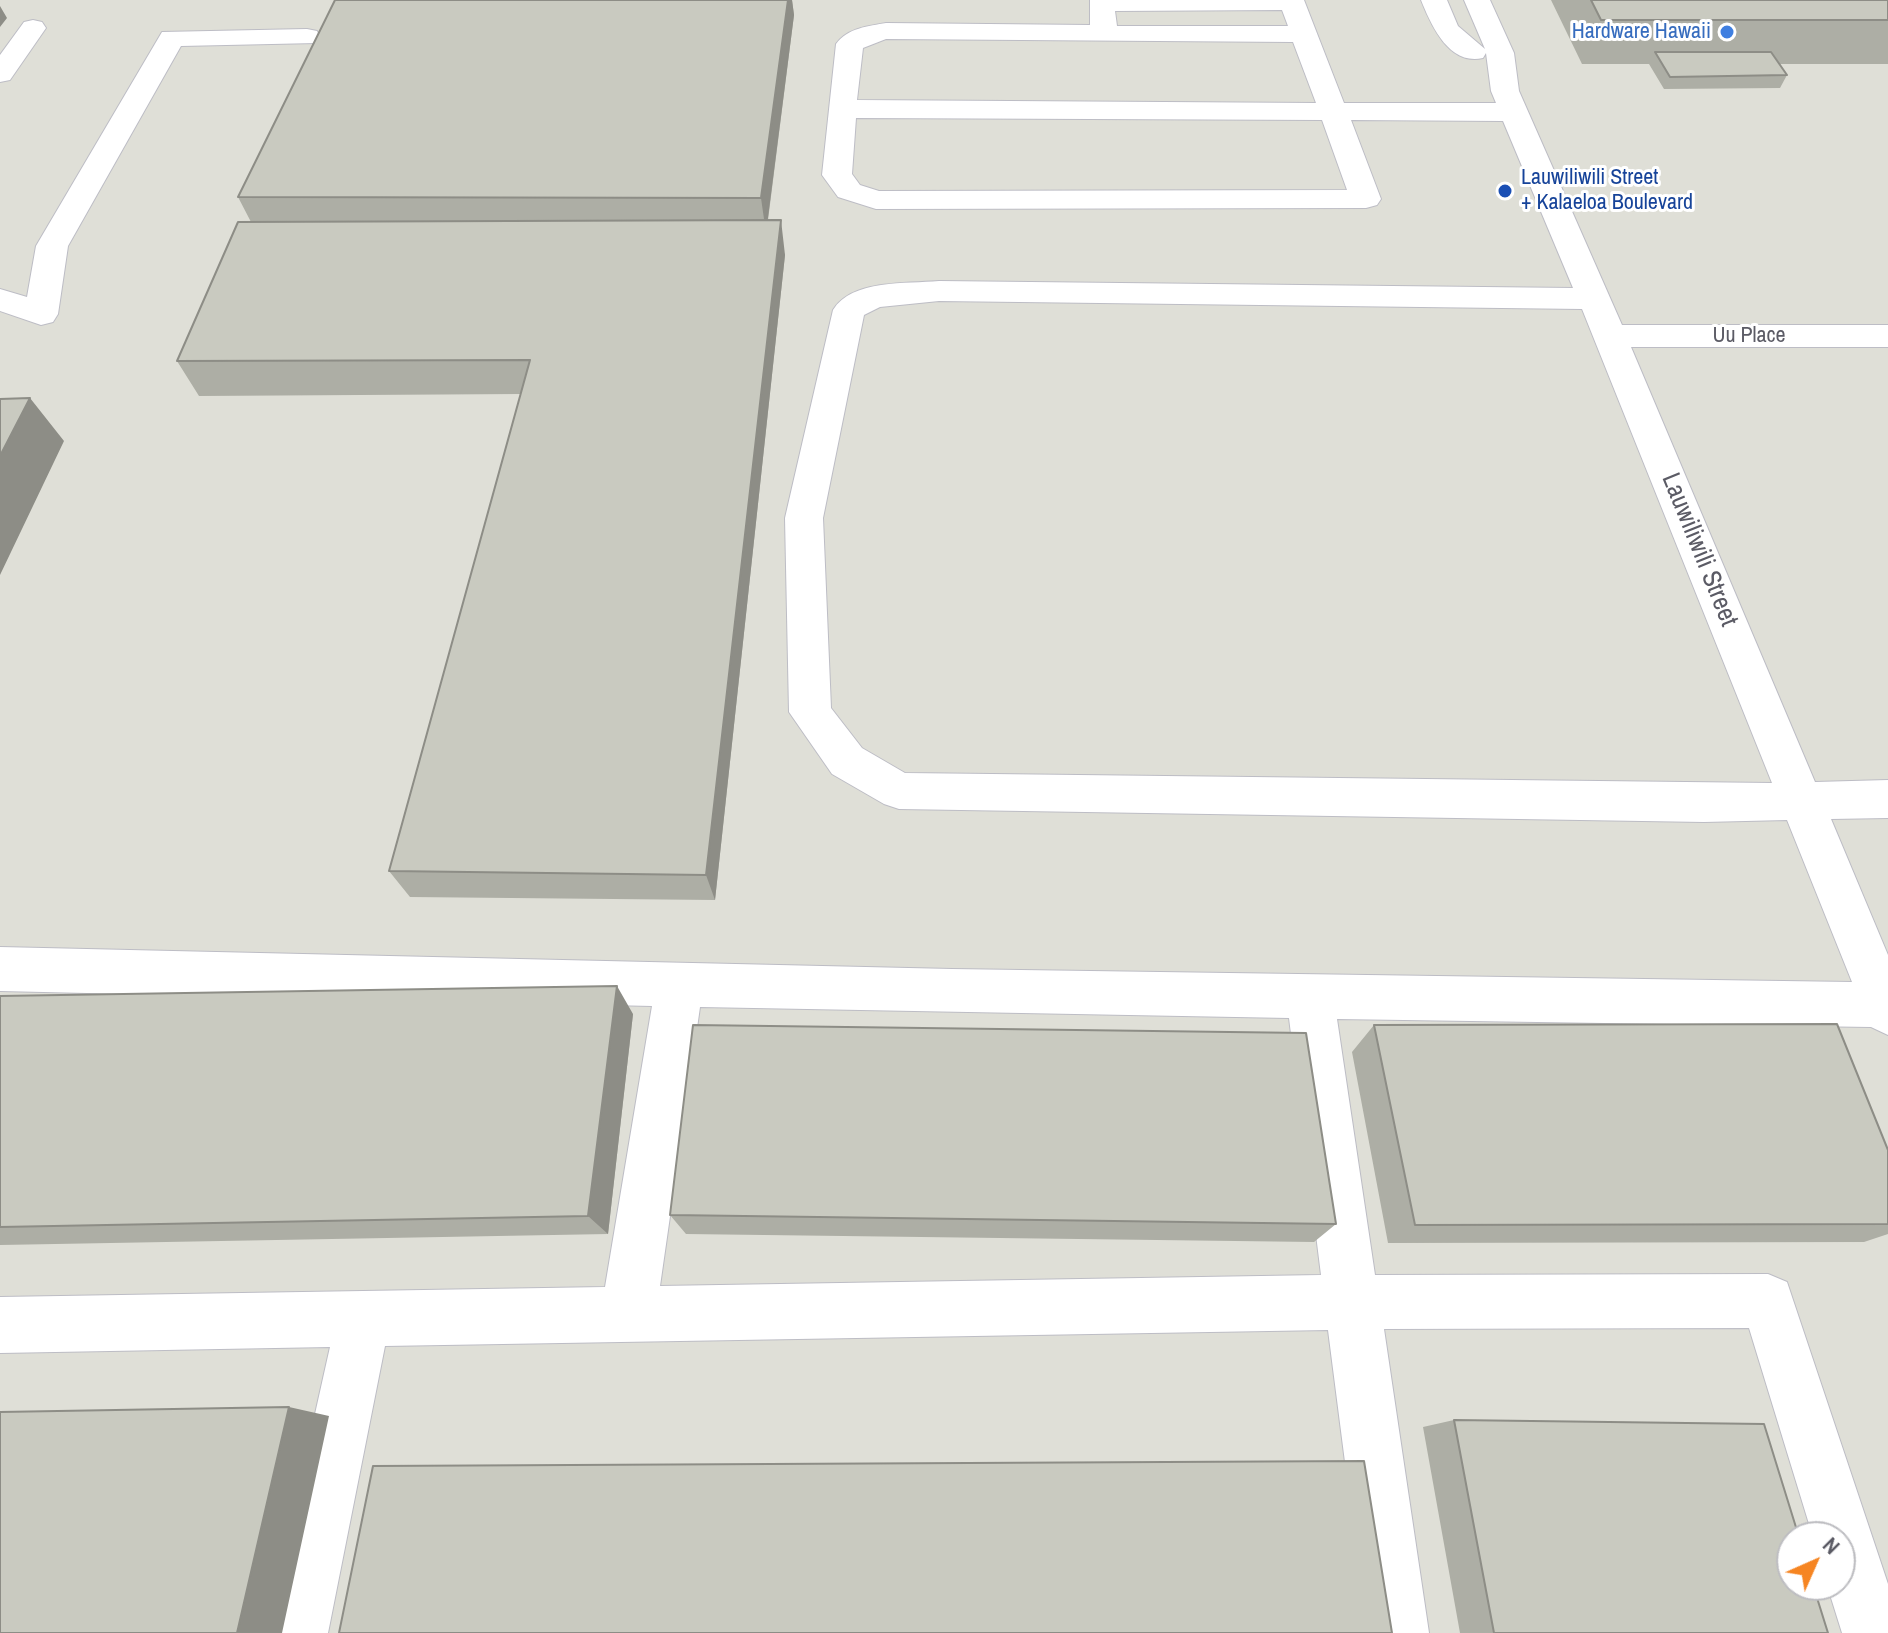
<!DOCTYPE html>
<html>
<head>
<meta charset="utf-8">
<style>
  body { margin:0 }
  #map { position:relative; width:1888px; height:1633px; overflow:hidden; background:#edefe3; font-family:"Archivo Narrow",sans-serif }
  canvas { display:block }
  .north { position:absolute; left:1776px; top:1521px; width:80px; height:80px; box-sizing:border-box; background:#fff; border:2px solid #bdbdc1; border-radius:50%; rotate:45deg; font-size:22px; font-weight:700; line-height:32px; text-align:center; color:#5b5b65 }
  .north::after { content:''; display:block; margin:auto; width:28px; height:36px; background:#f68522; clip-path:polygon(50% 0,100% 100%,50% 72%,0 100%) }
</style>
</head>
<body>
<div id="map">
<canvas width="1888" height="1633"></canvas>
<div class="north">N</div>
</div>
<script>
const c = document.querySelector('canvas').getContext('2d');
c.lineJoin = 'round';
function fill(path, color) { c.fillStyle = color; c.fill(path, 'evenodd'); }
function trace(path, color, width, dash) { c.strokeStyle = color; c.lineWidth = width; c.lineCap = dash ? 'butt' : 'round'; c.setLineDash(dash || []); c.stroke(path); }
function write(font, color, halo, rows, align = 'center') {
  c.font = font + ' "Archivo Narrow",sans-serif'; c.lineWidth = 6; c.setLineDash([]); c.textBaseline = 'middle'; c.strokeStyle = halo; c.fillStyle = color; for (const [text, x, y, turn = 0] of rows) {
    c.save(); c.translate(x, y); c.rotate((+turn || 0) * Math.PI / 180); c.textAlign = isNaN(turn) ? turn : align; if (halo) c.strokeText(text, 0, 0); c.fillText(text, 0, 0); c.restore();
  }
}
const industrial = new Path2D(`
  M0 0H1888V1633H0ZM1792 1537H1840V1585H1792Z`);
const minor = new Path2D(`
  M1090 0H1304L1344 103H1496L1491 91 1486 53 1483 58C1449 66 1431 25 1421 0H1447L1458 26 1485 49 1464 0H1490L1514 53 1519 91 1622 325H1888V347H1631L1815 782 1888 780V818L1831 819 1888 955V1035L1871 1027 1337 1019 1375 1275 1768 1274 1787 1282 1888 1584V1633H1842L1827 1585H1840V1537H1813L1749 1328 1384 1329 1429 1633H1367L1328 1330 385 1346 328 1633H266L330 1347 0 1353V1297L605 1287 652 1006 0 991V947L952 969 1852 982 1787 820 1704 822 899 809 884 804 832 774 789 712 785 518 833 310C852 279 907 284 939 281L1573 288 1503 121 1351 120 1381 199 1377 205 1366 208 876 209 838 197 822 175 836 44C847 28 869 26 886 23L1090 25ZM1282 10 1288 26H1117L1115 11ZM886 39 1293 42 1316 103 857 100 863 48ZM856 118 1322 120 1347 190 879 191 860 185 852 174ZM939 301 1582 309 1772 783 905 773 862 748 831 708 823 518 864 315 880 307ZM700 1007 1289 1018 1321 1275 660 1286Z
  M33 20 42 22 46 28 10 80 0 82V55L24 22Z
  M307 29 317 31 320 37 317 43 181 46 68 246 58 314 53 322 41 325 0 311V289L27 297 36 246 162 32Z`);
const wall = new Path2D(`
  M335 0H792L794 15 768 220 785 255 715 900 410 897 389 871 521 394 199 396 177 361 251 222 238 197Z
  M1551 0H1888V64H1780L1787 75 1780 88 1664 89 1649 64H1582Z
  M0 996 633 1014 608 1234 0 1245Z
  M1374 1025 1888 1150V1234L1864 1242 1388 1243 1352 1052Z
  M670 1215 1336 1224 1314 1242 686 1234Z
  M1454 1420 1828 1633H1460L1423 1427Z`);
const shadedWall = new Path2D(`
  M788 0H792L794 15 766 233 761 198Z
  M0 6 7 18 0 27Z
  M781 220 785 255 715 900 706 875Z
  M30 398 64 441 0 575V456Z
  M617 986 633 1014 608 1234 588 1216Z
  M289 1407 329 1416 282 1633H237Z`);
const building = new Path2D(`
  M335 0H788L761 198 238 197Z
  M1591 0H1888V20H1601Z
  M1655 52H1771L1787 75 1670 77Z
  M781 220 706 875 389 871 530 360 177 361 238 222Z
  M30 398 0 456V399Z
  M617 986 588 1216 0 1227V996Z
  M1837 1024 1888 1150V1224L1415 1225 1374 1025Z
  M693 1025 1306 1033 1336 1224 670 1215Z
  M289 1407 237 1633H0V1412Z
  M1454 1420 1764 1424 1799 1537H1792V1585H1813L1828 1633H1494Z
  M1364 1461 1392 1633H339L373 1466Z`);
const markers = [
  [1727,32,8,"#3f7fe0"],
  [1505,191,8,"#1a4fb4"]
];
const farShopnames = [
  ["Hardware Hawaii",1711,32]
];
const farTransitnames = [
  ["Lauwiliwili Street",1521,178],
  ["+ Kalaeloa Boulevard",1521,203]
];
const farStreetnames = [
  ["Uu Place",1749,336]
];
const streetNames = [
  ["Lauwiliwili Street",1699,550,68]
];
fill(industrial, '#dfdfd7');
trace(minor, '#bdbdc5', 2);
fill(minor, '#fff');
fill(wall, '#adaea5');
fill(shadedWall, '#8d8d86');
fill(building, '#c9cac0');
trace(building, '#8d8d86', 2);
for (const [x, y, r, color] of markers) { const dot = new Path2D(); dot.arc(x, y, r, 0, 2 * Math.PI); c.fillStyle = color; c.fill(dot); trace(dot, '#fff', 3); }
write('22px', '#366cbe', '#fff', farShopnames, 'right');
write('22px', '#164399', '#fff', farTransitnames, 'left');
write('22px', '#5b5b65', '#fff', farStreetnames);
write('26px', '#5b5b65', '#fff', streetNames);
</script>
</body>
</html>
